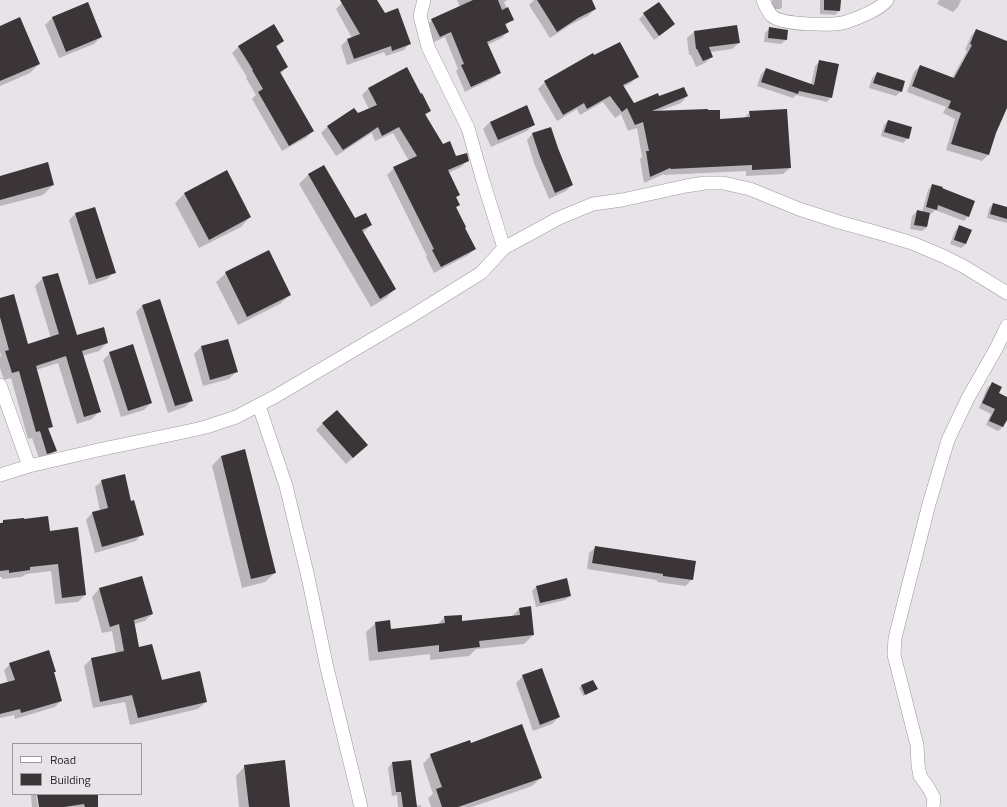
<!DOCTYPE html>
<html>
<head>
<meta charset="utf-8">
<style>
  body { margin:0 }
  #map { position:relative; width:1007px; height:807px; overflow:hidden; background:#e8e3e9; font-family:"Titillium Web",sans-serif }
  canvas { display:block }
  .legend { position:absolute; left:12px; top:743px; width:130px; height:52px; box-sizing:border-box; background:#e8e3e9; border:1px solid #9b979c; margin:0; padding:5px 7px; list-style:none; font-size:12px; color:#282628 }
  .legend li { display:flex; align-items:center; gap:8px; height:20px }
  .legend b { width:20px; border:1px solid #9b979c }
</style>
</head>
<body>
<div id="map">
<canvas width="1007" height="807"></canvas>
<ul class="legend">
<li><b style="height:5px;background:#fff"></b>Road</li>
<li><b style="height:11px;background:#3b3537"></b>Building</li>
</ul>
</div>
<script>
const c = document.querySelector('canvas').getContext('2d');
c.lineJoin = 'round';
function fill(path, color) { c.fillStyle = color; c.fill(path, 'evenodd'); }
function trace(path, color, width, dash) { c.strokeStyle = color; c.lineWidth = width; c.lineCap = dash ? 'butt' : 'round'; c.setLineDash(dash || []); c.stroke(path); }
const shadow = new Path2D(`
  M347 0H376L384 14 410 43 404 50 386 56 384 52 347 65 341 46 347 40 352 38 336 9 342 3Z
  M457 0H508L504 2 512 20 505 26 507 32 502 38 487 45 500 73 494 78 465 92 456 71 458 69 445 37 434 42 426 26 432 20 460 7Z
  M534 0H591L595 9 588 16 570 25 550 38 529 5Z
  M772 0H782V7L780 9H774L772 7Z
  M820 0H840L839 11 835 15 820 14Z
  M939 0H961L958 7 953 12 937 4Z
  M87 3 101 37 94 44 59 58 45 25 52 18Z
  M659 3 674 24 669 29 654 40 639 19 644 14Z
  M737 26 739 43 732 49 710 52 712 57 705 63 696 67 691 55H689L687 38 694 32Z
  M0 27 39 64 30 73 0 86Z
  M770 28 786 40 781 44 764 42 765 33Z
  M976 30 1007 42V103L995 133 988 155 982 161 946 150 955 119 943 113 946 107 907 92 914 72 920 66 952 78 967 51 965 50 971 36Z
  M283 41 276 48 287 67 280 74 313 131 306 138 282 151 252 99 256 95 246 78 247 77 232 53 238 47Z
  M820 61 831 97 827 102 796 95 793 98 757 86 761 74 766 69 811 85 815 66Z
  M877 73 901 91 896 96 869 88 872 78Z
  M637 77 631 83 623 87 633 105 658 98 687 96 681 103 659 111 719 120 743 119 750 112 790 168 783 174 746 176V171L664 175V174L644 183 640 159 642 157 637 128 628 131 621 114 615 118 603 102 580 115 577 109 557 121 538 89 545 82Z
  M368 89 430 111 425 116 443 145 456 157 468 160 461 167 448 173 459 195 455 199 459 205 456 208 464 228 475 249 468 255 434 273 426 257 427 256 387 175 394 168 409 161 393 133 375 141 372 133 336 156 321 133 328 126 369 109 362 95Z
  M527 107 534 124 527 131 491 147 483 129 490 122Z
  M888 121 908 138 903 143 881 136 884 125Z
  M533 133 557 149 572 185 566 191 549 199 534 163 527 140Z
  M323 166 355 220 371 225 363 233 395 289 386 298 371 307 299 184 308 175Z
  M0 177 53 185 43 195 0 206Z
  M932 185 968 216 964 221 935 210 931 214 929 213 927 227 922 231 910 229 912 216 917 211 922 212 928 190Z
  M185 193 250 217 241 227 199 248 175 203Z
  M993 204 1007 208V223L987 218 989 208Z
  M76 213 114 272 107 279 89 285 69 220Z
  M960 226 966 244 961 248 950 244 955 231Z
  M226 273 290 295 280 304 238 325 216 282Z
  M43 278 77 336 107 343 99 351 82 356 99 412 92 419 77 424 58 363 36 370 52 426 48 430 56 450 48 458 40 461 32 438 28 439 11 378 4 380 0 368V357L1 356 0 352V299L28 345 51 338 35 286Z
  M143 305 192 400 185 407 168 413 136 312Z
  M228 340 236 372 229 379 203 386 194 354 201 347Z
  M110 353 151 403 144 410 121 417 103 360Z
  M992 384 998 393 1007 398V418L1003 427 998 431 986 425 991 414 979 408 987 388Z
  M323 423 367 445 346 464 316 430Z
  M221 456 275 573 265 582 242 588 212 466Z
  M102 481 130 502 142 534 136 541 95 553 86 520 92 513 100 511 95 487Z
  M3 521 49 532 85 595 78 602 55 604 51 571 26 574 22 577 2 579V577H0V524Z
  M596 547 692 579 686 586 657 582V580L587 569 589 553Z
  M142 577 152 614 145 621 134 624 138 648 161 681 206 702 198 709 130 725 125 702 93 708 84 666 91 659 116 653 112 631 102 633 92 597 99 589Z
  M537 586 570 596 565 600 536 607 532 591Z
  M519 609 533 635 524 644 476 649 469 656 430 660V654L369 661 366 632 376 623 390 630 437 625 445 617 461 622 511 617Z
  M10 664 55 671 53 673 61 701 55 707 15 719 14 715 0 718V685L8 683 4 670Z
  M523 676 559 717 552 724 533 731 516 683Z
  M593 681 596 689 594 691 583 696 579 688 581 686Z
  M471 744 541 778 532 786 472 807H431L428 798 433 794 423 764 431 755Z
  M392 763 416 806 421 805V807H398L397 795 392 796 388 768Z
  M245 766 289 807H239L236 776Z
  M32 794H36L38 807H32L31 795Z
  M38 794H97V807H40Z`);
const building = new Path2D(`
  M340 0H377L385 13 398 8 411 44 392 51 391 46 354 59 347 39 360 34Z
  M473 0H498L502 10 508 7 514 20 505 24 509 32 487 42 501 73 471 87 461 65 464 64 451 32 440 37 431 19Z
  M537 0H592L596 9 578 18 557 32Z
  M824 0H841L840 11 824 10Z
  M88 2 102 37 66 52 52 17Z
  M659 2 675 24 659 36 643 13Z
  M20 17 40 64 0 81V26Z
  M274 24 284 41 276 46 288 67 280 72 314 131 289 146 258 92 263 89 252 70H253L238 46Z
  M737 25 740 43 709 47 713 57 703 61 697 49H696L694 31Z
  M769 27 788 30 787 40 768 38Z
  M976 29 1007 41V108L996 133 989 155 951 144 961 113 948 108 951 101 912 86 920 65 954 78 972 45 970 44Z
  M620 42 639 77 623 85 634 103 658 93 659 96 684 87 688 96 652 111 708 109V110H720V119L750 117 749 111 787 109 791 168 752 170V165L671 169 670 168 650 177 646 151H649L643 122 635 125 627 108 622 112 610 96 587 109 584 103 563 115 544 81 593 53 594 55Z
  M819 60 839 64 832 98 799 91 798 94 761 82 766 68 814 85Z
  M407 67 421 94 422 93 431 111 425 114 443 144 450 141 456 156 467 153 469 161 448 170 460 195 456 197 460 205 456 207 466 227 465 228 476 249 441 267 432 250 434 249 393 167 417 156 399 127 382 136 378 127 343 150 327 126 354 108 358 113 377 105 368 88Z
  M877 72 905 81 902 92 873 83Z
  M527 105 535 125 498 140 490 122Z
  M888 120 912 127 909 139 884 132Z
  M551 127 558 148 573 185 555 193 540 157 532 133Z
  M48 162 54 185 0 200V176Z
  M324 165 355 218 366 213 372 225 362 230 396 289 380 299 308 174Z
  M227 170 251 217 209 240 184 193Z
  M932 184 943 187 942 188 975 201 969 217 938 205 937 210 926 207Z
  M993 203 1007 207V219L990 214Z
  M95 207 116 273 96 279 75 213Z
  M917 210 930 213 927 227 914 225Z
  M959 225 972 230 966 244 954 240Z
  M269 250 291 295 247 317 225 272Z
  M58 273 77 335 104 327 108 343 82 351 101 412 84 417 66 356 36 366 53 427 48 428 57 451 47 454 40 431 36 432 19 371 12 373 5 351 9 350 0 317V298L14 294 28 344 59 334 42 277Z
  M160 299 193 401 175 406 142 305Z
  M228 339 238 372 210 380 201 346Z
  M133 344 152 403 128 411 109 352Z
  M992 382 1002 387 999 393 1007 397V420L1003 427 989 421 995 409 982 403Z
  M337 410 368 445 353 458 322 423Z
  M245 449 276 573 251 579 221 456Z
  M125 474 131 501 134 500 144 535 102 547 92 512 108 508 101 480Z
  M48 516 50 531 78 527 86 595 62 598 58 564 30 567V570L9 573V570L0 571V523H3V520L24 518V519Z
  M595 546 696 561 693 580 663 576V574L592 563Z
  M142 576 153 614 134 620 139 647 152 644 162 680 200 671 207 702 138 718 132 695 100 702 91 658 124 651 119 624 110 627 99 588Z
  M567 578 571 596 540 603 536 586Z
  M531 606 534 635 479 641 480 647 439 652V645L378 652 375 622 390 620 391 629 445 623 444 616 462 615V621L520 615 519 608Z
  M49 650 56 672H54L62 701 21 713 20 709 0 714V684L15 680 9 663Z
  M542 668 560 717 540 725 522 675Z
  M593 680 598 689 585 695 581 685Z
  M522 724 542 778 458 807H442L436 789 442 787 430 754 470 740 471 743Z
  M285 760 290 807H249L244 765Z
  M411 760 417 807H403L401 792H396L392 762Z
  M37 794H98V807H85L84 804 64 807H39Z`);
const minor = new Path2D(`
  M424 0 420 16 428 47 468 128 483 181 504 248
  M763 0C765 5 768 12 772 16 782 25 833 26 846 22 856 19 881 9 887 0
  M0 385 29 466
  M259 406 286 486 308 577 327 668 361 807
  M0 475 29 466 98 450 184 432 206 427 236 417 276 396 410 317 481 273 504 248 559 218 593 204 622 200 686 186 705 183H723L750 189 799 209 839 222 879 233 912 243 943 256 963 266 1007 293
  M933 807 934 798 928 787 920 776 918 765 917 745 894 655 895 638 929 504 948 440 968 398 997 347 1007 326`);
fill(shadow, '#0003');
fill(building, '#3b3537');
trace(minor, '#9c989d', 14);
trace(minor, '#fff', 13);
</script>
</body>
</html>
